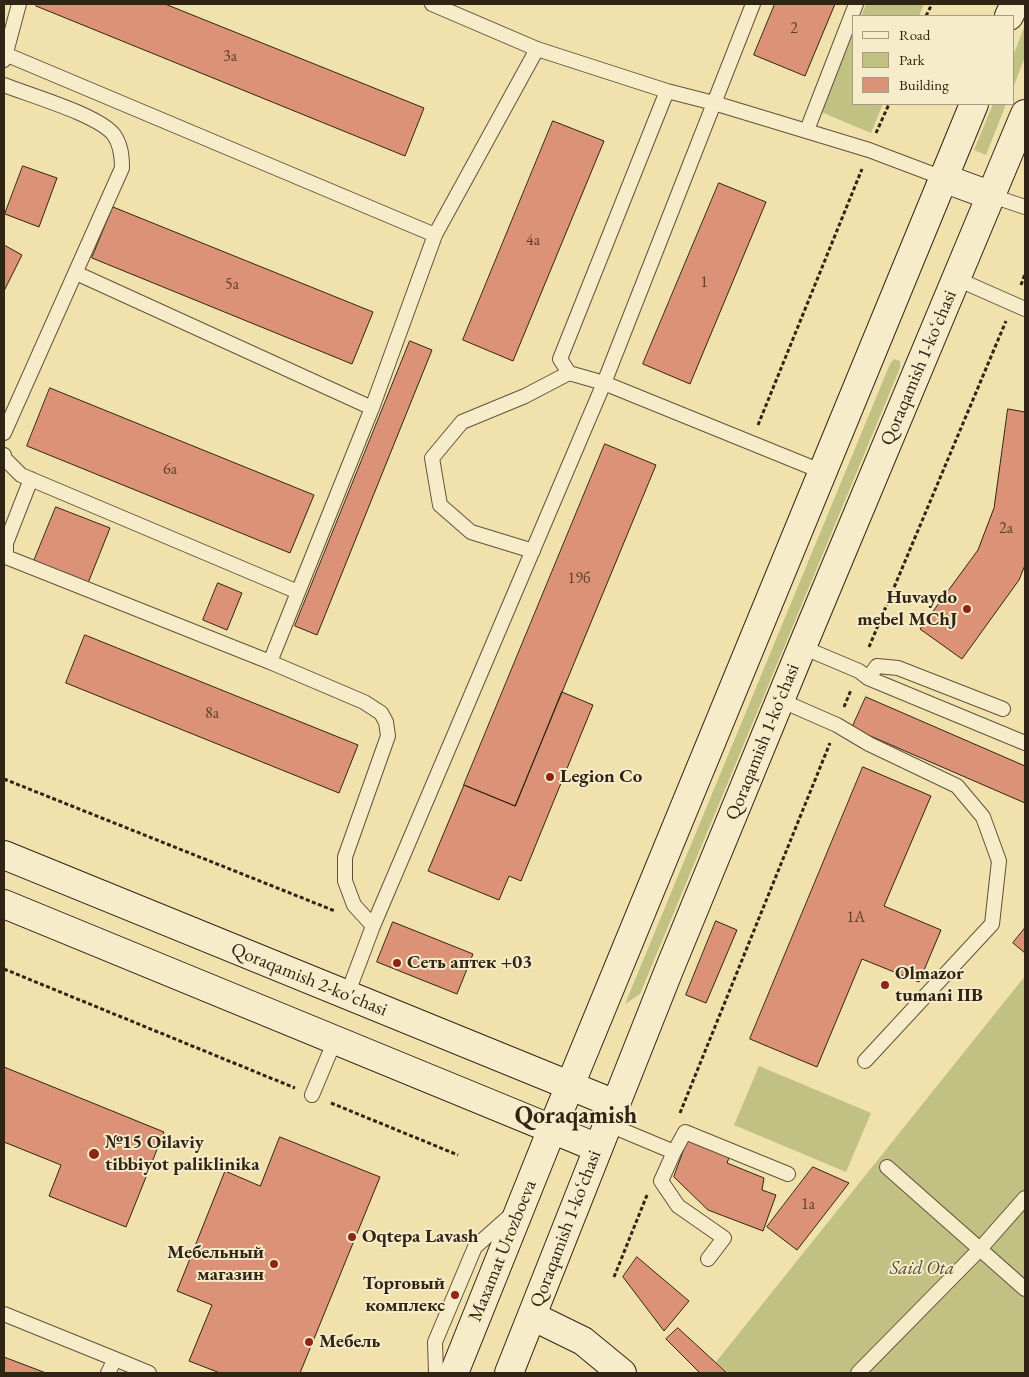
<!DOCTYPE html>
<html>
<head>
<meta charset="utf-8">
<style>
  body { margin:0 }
  #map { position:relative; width:1029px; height:1377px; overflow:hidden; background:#f1e1ad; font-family:"EB Garamond",serif }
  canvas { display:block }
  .frame { position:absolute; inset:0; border:5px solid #302414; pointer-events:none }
  .legend { position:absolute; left:852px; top:15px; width:162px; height:90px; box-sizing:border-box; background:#f6ecca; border:1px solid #a79c81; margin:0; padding:6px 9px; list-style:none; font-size:15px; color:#302414 }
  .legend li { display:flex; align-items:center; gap:10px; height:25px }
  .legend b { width:25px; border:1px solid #a79c81 }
</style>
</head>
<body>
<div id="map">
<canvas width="1029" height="1377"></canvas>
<div class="frame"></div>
<ul class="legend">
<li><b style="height:6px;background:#f6ecca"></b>Road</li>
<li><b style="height:14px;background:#c2c184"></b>Park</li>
<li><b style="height:14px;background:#dc9276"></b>Building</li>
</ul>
</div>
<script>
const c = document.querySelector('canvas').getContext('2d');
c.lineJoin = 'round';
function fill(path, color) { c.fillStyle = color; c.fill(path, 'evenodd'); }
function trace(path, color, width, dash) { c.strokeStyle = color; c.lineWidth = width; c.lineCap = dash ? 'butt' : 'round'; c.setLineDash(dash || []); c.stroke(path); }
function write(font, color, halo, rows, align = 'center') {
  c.font = font + ' "EB Garamond",serif'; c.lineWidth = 4; c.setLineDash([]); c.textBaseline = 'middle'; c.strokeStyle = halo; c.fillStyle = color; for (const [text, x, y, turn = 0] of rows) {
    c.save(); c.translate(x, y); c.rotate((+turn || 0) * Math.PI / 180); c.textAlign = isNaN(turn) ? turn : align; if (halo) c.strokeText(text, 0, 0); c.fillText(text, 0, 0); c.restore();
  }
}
const green = new Path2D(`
  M866 4H924L919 16H861Z
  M1025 25V57L1013 88V56Z
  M853 35V104H883L871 133 821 112Z
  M993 104H1006L986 155 974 150Z
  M894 359 900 361V368L640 994 625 1004 890 364Z
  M1025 976V1373H729L716 1362Z
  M759 1066 871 1113 846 1172 734 1125Z`);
const building = new Path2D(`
  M37 4H165L424 108 405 156 36 6Z
  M775 4H835L805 76 754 55Z
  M553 121 604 141 513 361 463 340Z
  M23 166 57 178 39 227 5 214Z
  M719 183 766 202 690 384 643 364Z
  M113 207 373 312 352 364 92 258Z
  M4 245 22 255 4 291Z
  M410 341 432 350 317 635 295 626Z
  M50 388 314 495 290 553 27 446Z
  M1008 409 1025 412V565L1019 580 962 659 920 629 978 550 994 508Z
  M605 444 656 465 515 806 464 785Z
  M56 507 110 528 88 583 34 561Z
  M218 583 242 593 227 630 203 620Z
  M85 635 358 745 339 793 66 683Z
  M562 692 593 705 521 881 509 876 499 900 428 871 464 785 515 806Z
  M866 697 1025 766V803L852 728Z
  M863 767 931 796 884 906 941 930 919 982 862 959 817 1067 750 1039Z
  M716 921 737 930 706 1003 686 995Z
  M393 922 473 954 457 994 377 962Z
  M1025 928V953L1013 943Z
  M4 1067 164 1132 126 1227 49 1196 61 1165 4 1142Z
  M280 1137 380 1177 300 1373H220L189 1361 212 1305 177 1291 225 1171 260 1186Z
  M688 1139 730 1155 727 1163 764 1178 762 1190 776 1195 763 1231 708 1210 674 1177Z
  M813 1167 849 1183 797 1250 767 1227Z
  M637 1257 689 1301 664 1331 623 1277Z
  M678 1328 727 1373H700L666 1339Z
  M4 1357 46 1373H4Z`);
const path = new Path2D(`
  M926 16 932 4
  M876 133 889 104
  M1021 285 1025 274
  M758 425 862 169
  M869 647 1006 321
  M844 707 851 690
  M4 779 335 911
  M4 969 295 1088
  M331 1103 458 1155
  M680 1113 830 743
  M614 1277 647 1195`);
const service = new Path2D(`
  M432 4 537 49 667 91 714 103 869 150 943 178
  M5 54 435 235
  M4 60 19 4
  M4 85C29 95 99 115 114 135 121 145 122 156 122 168L4 433
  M807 130 856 4
  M992 196 1025 207
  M76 273 372 408
  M957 279 1025 309
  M569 373 560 359 667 91
  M4 455V458L21 475 298 592
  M31 479 6 543V557L270 662 364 702 381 713 386 722 388 736 345 857V881L354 905 373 926 347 995
  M533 551 471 532 440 505 432 458 462 422 525 396 569 373 604 383 823 472
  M802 647 859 671 868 678 1025 743
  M270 662 372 408 435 235 537 49
  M868 678 877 666 898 668 1003 709
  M780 700 837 725 869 744 957 786 983 817 999 861 992 924 865 1061
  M373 926 604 383 753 4
  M312 1095 335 1040
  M607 1124 674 1152 685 1132 788 1174
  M674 1152 661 1181 678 1206 724 1238 708 1259
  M887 1167 1025 1289
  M4 1314 115 1359 108 1373
  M115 1359 149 1373
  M436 1373 435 1342 475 1247 511 1215
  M858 1373 980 1249 1025 1198`);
const secondary = new Path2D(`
  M1009 16 1015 4
  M943 178 992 196
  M4 855 615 1104
  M4 904 598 1148
  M532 1316 583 1341 622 1373
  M454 1373 552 1129 974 104
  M509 1373 669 970 802 647 1025 114`);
const markers = [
  [967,609,5,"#8f2418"],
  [550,777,5,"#8f2418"],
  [397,963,5,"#8f2418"],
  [885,985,5,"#8f2418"],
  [94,1154,6,"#8f2418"],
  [352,1237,5,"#8f2418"],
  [274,1264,5,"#8f2418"],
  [455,1295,5,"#8f2418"],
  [309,1342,5,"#8f2418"]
];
const numberNames = [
  ["2",794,29],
  ["3а",230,57],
  ["4а",533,241],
  ["1",704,283],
  ["5а",232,285],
  ["6а",170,470],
  ["2а",1006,529],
  ["19б",579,579],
  ["8а",212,714],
  ["1A",856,918],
  ["1a",808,1205]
];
const streetNames = [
  ["Qoraqamish 1-koʻchasi",919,368,-67],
  ["Qoraqamish 1-koʻchasi",763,742,-68],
  ["Qoraqamish 2-ko'chasi",309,980,22],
  ["Qoraqamish 1-koʻchasi",566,1229,-69],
  ["Maxamat Urozboeva",503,1251,-68]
];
const poiNames = [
  ["Huvaydo",957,598,"right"],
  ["mebel MChJ",957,620,"right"],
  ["Legion Co",560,777],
  ["Сеть аптек +03",407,963],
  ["Olmazor",895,974],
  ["tumani IIB",895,996],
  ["№15 Oilaviy",105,1143],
  ["tibbiyot paliklinika",105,1165],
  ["Oqtepa Lavash",362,1237],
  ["Мебельный",264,1253,"right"],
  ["магазин",264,1275,"right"],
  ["Торговый",445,1284,"right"],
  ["комплекс",445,1306,"right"],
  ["Мебель",319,1342]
];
const parkNames = [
  ["Said Ota",922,1269]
];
const districtNames = [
  ["Qoraqamish",576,1116]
];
fill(green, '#c2c184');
fill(building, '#dc9276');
trace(building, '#302414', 1);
trace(service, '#60533a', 16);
trace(secondary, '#302414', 30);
trace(path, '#302414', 3, [4, 2.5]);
trace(service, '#f6ecca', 14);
trace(secondary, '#f6ecca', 28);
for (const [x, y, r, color] of markers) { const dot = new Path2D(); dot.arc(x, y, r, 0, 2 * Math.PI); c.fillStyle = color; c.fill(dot); trace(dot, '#f6ecca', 2); }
write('16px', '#5b402c', null, numberNames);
write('19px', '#302414', '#f6ecca', streetNames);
write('bold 19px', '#302414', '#f6ecca', poiNames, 'left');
write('italic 19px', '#544b30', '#f6ecca', parkNames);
write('bold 24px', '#302414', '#f6ecca', districtNames);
</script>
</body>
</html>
